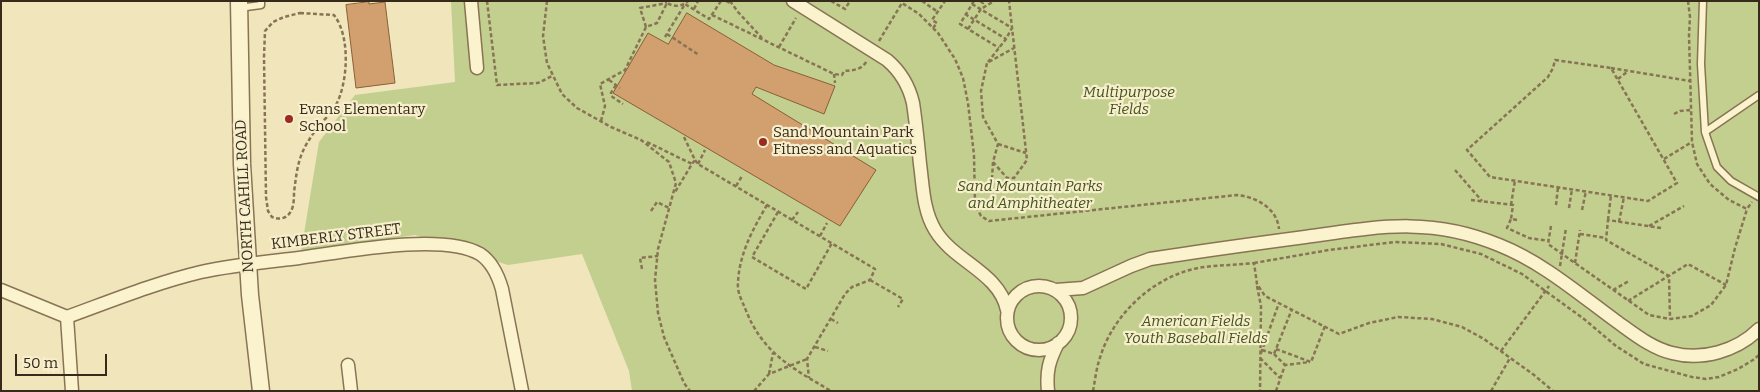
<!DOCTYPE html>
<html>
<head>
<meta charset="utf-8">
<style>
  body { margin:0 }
  #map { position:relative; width:1760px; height:392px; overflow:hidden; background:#f0e5bb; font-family:Bitter,serif }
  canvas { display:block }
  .frame { position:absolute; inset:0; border:2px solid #362a1a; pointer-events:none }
  .scale { position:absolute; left:15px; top:354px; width:92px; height:22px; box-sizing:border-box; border:2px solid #362a1a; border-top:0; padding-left:6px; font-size:15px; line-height:18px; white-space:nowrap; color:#362a1a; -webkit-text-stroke:4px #f7eecb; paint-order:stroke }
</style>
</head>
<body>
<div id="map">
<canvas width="1760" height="392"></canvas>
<div class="frame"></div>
<div class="scale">50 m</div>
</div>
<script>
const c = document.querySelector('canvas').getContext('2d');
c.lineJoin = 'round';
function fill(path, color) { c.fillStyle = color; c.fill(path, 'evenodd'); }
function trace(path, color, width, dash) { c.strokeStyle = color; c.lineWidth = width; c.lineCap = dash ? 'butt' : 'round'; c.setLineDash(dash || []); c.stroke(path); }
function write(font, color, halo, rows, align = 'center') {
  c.font = font + ' Bitter,serif'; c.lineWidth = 4.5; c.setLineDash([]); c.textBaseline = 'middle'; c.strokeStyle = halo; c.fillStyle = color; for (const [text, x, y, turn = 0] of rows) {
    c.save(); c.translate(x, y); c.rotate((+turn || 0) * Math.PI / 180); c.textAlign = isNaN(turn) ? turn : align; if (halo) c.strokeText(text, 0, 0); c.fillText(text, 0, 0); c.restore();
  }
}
const green = new Path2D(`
  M451 1H1759V391H632L629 371 582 254 508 265 415 235 301 252 319 142 355 95 455 82Z`);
const building = new Path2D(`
  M369 2V4L385 2 395 83 356 88 346 5Z
  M687 13 774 65 835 86 824 114 756 87 752 94 876 170 840 226 613 93 648 33 668 44Z`);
const path = new Path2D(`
  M487 1 497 85 538 83 552 76
  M547 1 543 36 547 63 562 94 577 108 611 127 641 140 669 162 676 183 658 249 655 280 658 313 664 337 684 383 690 391
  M726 1 732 4
  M730 1 738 12 762 38
  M831 1 845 9 850 1
  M922 1 938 12
  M974 1 960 24 999 48
  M980 1 983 3 984 1
  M1688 1 1690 17 1689 35 1692 142 1697 164 1710 184 1729 200 1747 209 1752 202
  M972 4 1012 28 1006 39 988 62
  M694 9 698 1
  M300 13 334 15C351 37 348 84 335 107 331 114 324 119 320 125 314 132 307 142 303 151 297 164 296 178 294 192 294 197 294 206 291 211 287 219 279 220 272 217L268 211 266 197 264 57 265 31 273 22 284 17Z
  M965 14 1006 39
  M712 15 834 74 842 75 844 71C854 70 861 70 867 61
  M646 27 640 8 667 3
  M933 28 937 23 932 20 945 1
  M968 29 981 9 994 1
  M667 34 699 55
  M665 37 685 4 709 19 721 1
  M879 41 902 3 919 14 938 33 955 59 963 78 968 103 974 155 975 204 981 216 989 221 1237 195C1256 197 1277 208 1279 229
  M779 47 796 18
  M1555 60 1611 68 1677 183 1648 201 1490 177 1467 150 1548 77 1553 68Z
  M1611 68 1690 81
  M834 74 835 83
  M1618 79 1627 72
  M609 80 620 88
  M616 85 611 93V96L623 104
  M1674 114 1680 111 1690 110
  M601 121 605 106 600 84 625 70 646 27 657 23 667 3C674 7 682 7 688 1
  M684 137 695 160 692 164
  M647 142 692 164 675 192
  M998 144 1026 153
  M1664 159 1692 142
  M695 160 698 164 875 269 870 280 852 287 845 294 807 359 809 378
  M993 162 1007 178H1014L1027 160 1009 1
  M698 164 705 150
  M1455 170 1482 201
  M992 179 993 162 998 144 983 117 981 91 987 63 1014 48
  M736 186 742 176
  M1471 200 1513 205 1511 219
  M767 205C753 229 739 254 738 283 737 292 742 301 745 308 762 353 792 368 831 391
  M1511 205 1515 180
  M1556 205 1558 187
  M1569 208 1572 189
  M1582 210 1586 191
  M651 211 657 202 669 208
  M778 212 752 257 806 289 832 243
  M792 220 798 212
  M1517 220 1511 219 1507 228 1529 238 1549 241
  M1608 220 1611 195
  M1619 222 1624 197
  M1551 226 1548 244 1649 315 1670 319 1692 316 1711 305 1726 285 1735 248 1747 209
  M1649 226 1684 206
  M1661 228 1608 220 1606 240 1669 276 1670 319
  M1580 234 1606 238
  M820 236 827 223
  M1254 263 1329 250 1395 242 1441 244 1481 254 1522 274 1584 319 1616 346 1644 364 1692 377 1706 379 1719 377 1738 369 1753 360 1759 355
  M1575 263 1580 230
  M1560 266 1566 228
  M642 269 640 258 658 256
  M870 280 903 299 898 307
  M1257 286 1261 306 1260 391
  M1613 290 1629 281
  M1628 301 1688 264 1726 285
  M831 319 838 323
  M815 347 828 351
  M1276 349 1311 362 1325 326
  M1262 350 1274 354 1292 309
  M1501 351 1549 286
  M1261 353 1279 303
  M1274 354 1285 365
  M1260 358 1280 378
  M769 374 773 353
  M754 391 769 374 807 359
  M1093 391C1095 381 1096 370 1099 361 1112 314 1155 274 1204 267 1221 265 1237 265 1254 263L1257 284 1265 296 1339 334 1369 323 1398 317 1432 319 1462 327 1484 339 1534 375 1553 391
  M1276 391 1285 365 1310 362
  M1491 391 1510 358`);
const service = new Path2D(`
  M1703 1 1701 64 1705 132 1717 167 1731 181 1759 197
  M239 8 261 5V1
  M1705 132 1759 95`);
const minor = new Path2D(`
  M471 1 477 68
  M793 1 887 60C900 71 909 86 913 103 916 123 918 143 920 164 923 186 923 210 935 230 954 262 999 272 1007 310
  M1007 318a32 32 0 1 1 64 0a32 32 0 1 1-64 0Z
  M1 290 67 317C111 301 155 283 201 272 233 265 266 262 299 258 343 252 442 232 480 254 492 262 498 275 502 289L522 391
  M1056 290 1083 288 1131 266 1150 259 1170 256C1215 249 1260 243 1305 237 1376 227 1430 216 1499 245 1542 262 1579 294 1616 321 1633 333 1651 348 1672 353 1702 361 1737 351 1759 329
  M67 317 72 391
  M348 365 351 391
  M1048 391C1046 371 1049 361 1058 343`);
const tertiary = new Path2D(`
  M239 1 242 164 250 295 261 391`);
const markers = [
  [289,119,5,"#9b2a20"],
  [763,142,5,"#9b2a20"]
];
const parkNames = [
  ["Multipurpose",1129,93],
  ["Fields",1129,110],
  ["Sand Mountain Parks",1030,187],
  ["and Amphitheater",1030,204],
  ["American Fields",1196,322],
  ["Youth Baseball Fields",1196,339]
];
const poiNames = [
  ["Evans Elementary",299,110],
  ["School",299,127],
  ["Sand Mountain Park",773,133],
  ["Fitness and Aquatics",773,150]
];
const streetNames = [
  ["NORTH CAHILL ROAD",245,196,-93],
  ["KIMBERLY STREET",336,237,-7]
];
fill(green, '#c2cf8f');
fill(building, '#d1a06e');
trace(building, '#895f38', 1);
trace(service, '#887454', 9);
trace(minor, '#887454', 15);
trace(tertiary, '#887454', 19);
trace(path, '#887454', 2.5, [4, 2.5]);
trace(service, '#fbf2ce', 6);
trace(minor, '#fbf2ce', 12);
trace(tertiary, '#fbf2ce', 16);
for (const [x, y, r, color] of markers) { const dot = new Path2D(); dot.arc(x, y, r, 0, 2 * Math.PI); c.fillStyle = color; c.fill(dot); trace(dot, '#f7eecb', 2); }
write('italic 15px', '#42541f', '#f7eecb', parkNames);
write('15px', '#362a1a', '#f7eecb', poiNames, 'left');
write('15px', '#362a1a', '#f7eecb', streetNames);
</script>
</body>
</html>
